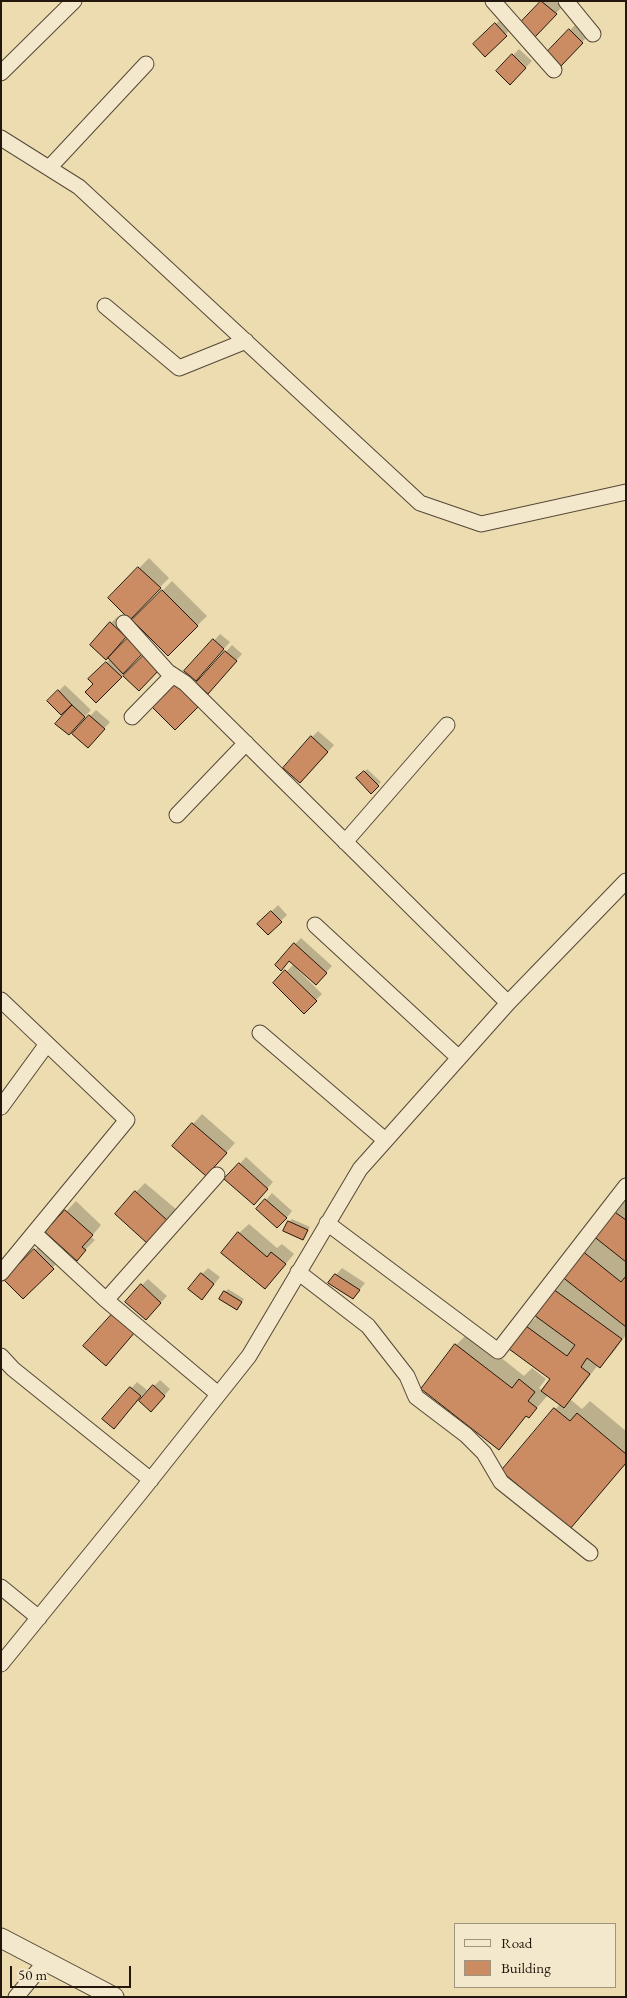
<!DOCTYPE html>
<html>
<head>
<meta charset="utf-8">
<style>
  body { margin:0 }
  #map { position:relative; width:627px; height:1998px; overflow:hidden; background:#ecdcb0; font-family:"EB Garamond",serif }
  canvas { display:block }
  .frame { position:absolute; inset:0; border:2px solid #22160d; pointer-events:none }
  .legend { position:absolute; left:454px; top:1923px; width:162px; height:65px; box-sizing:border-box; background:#f3e8cc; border:1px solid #9f9480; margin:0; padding:6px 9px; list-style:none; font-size:15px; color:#22160d }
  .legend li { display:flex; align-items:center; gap:10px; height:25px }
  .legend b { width:25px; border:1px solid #9f9480 }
  .scale { position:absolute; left:10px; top:1966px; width:121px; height:22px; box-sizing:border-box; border:2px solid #22160d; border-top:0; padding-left:6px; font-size:15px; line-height:18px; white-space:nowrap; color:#22160d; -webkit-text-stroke:4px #f3e8cc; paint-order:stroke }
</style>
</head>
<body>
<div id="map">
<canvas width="627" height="1998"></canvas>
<div class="frame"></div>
<ul class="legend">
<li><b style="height:6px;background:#f3e8cc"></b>Road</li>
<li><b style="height:14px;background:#cb8b63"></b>Building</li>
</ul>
<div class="scale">50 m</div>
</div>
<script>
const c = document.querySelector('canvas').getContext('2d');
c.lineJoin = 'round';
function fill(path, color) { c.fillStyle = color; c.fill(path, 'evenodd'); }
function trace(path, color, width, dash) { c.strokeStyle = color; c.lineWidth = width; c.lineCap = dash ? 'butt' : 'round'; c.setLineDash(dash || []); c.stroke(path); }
const shadow = new Path2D(`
  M543 1H556L562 7 535 35 522 23Z
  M502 18 512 28 485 55 475 44Z
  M576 24 588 36 561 64 549 52Z
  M519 49 532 61 510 83 498 71Z
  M149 558 169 578 130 618 110 598Z
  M172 581 207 616 168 654 134 620Z
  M117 617 131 630 112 652 111 623Z
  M220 634 230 642 202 673 186 671Z
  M232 645 242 654 214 686 198 683Z
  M110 659 127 670 96 702 95 684 90 679Z
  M65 685 91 710 75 727 71 706 48 701Z
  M96 710 110 722 94 740 90 716Z
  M318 731 334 745 307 776 312 737Z
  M367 769 381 782 371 792 358 778Z
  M278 905 287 915 268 933 259 924Z
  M301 938 332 966 316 983 298 968 297 969 322 994 304 1012 275 983 294 964 290 960 295 944Z
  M202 1114 235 1143 206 1175 193 1124Z
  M246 1157 273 1182 260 1197 226 1179Z
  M145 1183 177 1210 158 1233 136 1192Z
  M272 1193 292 1211 284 1221 258 1209Z
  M626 1198V1335L612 1354 600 1366 598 1365 571 1400 582 1409 590 1401 626 1431V1463L570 1528 503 1471 560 1404 548 1395 529 1417 527 1415 499 1448 422 1388 456 1345 469 1332 524 1376 532 1368 546 1379 539 1388 543 1391 552 1379 526 1327 538 1316 554 1290 566 1278 582 1251 596 1237Z
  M76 1201 101 1225 91 1237 95 1240 76 1259 47 1232Z
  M292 1219 310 1227 303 1238 289 1222Z
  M249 1224 277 1248 282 1244 294 1254 274 1278 239 1233Z
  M44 1241 62 1258 23 1298 5 1280Z
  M208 1268 220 1277 208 1292 202 1274Z
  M342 1268 365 1283 353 1298 330 1282Z
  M148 1279 167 1296 152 1312 142 1285Z
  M228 1289 244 1299 239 1306 225 1292Z
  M160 1380 170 1389 157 1404 154 1386Z
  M137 1382 147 1390 120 1421 104 1419Z`);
const building = new Path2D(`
  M541 1 557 14 535 37 520 23Z
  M495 23 507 36 485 57 473 44Z
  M569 29 583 43 561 66 547 52Z
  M512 54 526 68 510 85 496 71Z
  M138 567 161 588 130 620 108 598Z
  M162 590 198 626 168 656 132 620Z
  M110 622 126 637 106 660 90 645Z
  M128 638 143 653 123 674 108 658Z
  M213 639 224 649 196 681 184 671Z
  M225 651 237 661 208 694 196 683Z
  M145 654 160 669 139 691 123 676Z
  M106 662 122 677 96 703 85 692 93 684 88 679Z
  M172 681 198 707 175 730 149 704Z
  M58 690 72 705 61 715 47 701Z
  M72 705 85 717 69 735 55 724Z
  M89 715 105 729 88 748 72 734Z
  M311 736 328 752 300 783 283 768Z
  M364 771 379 786 371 794 356 778Z
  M271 911 282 922 268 935 257 924Z
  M294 943 327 973 316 985 289 961 281 971 275 965Z
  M285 970 317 1001 304 1014 273 983Z
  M192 1123 227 1153 206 1176 172 1146Z
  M239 1163 268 1189 254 1205 224 1179Z
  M135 1191 168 1221 148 1244 115 1214Z
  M265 1199 287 1218 277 1228 256 1209Z
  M65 1210 93 1235 82 1247 86 1250 77 1261 45 1232Z
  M612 1210 626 1220V1262L592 1235Z
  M288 1221 308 1230 303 1240 283 1231Z
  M238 1232 267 1257 271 1252 286 1264 265 1289 221 1253Z
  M34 1249 54 1269 23 1299 4 1280Z
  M581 1250 621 1282 626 1276V1327L561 1276Z
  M201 1273 214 1284 202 1300 188 1289Z
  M335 1274 360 1290 353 1299 328 1283Z
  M141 1284 161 1303 146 1320 125 1302Z
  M553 1289 622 1339 600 1368 587 1358 581 1367 590 1374 564 1408 541 1391 550 1379 509 1349 526 1326 567 1356 575 1345 534 1315Z
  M224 1291 242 1302 237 1310 219 1299Z
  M113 1313 135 1332 106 1366 83 1346Z
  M455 1344 512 1388 519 1379 535 1392 528 1401 537 1408 529 1418 526 1416 499 1450 421 1389Z
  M153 1385 165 1396 151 1412 139 1401Z
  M130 1387 141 1396 114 1429 102 1419Z
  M554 1408 570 1421 577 1413 626 1454V1463L570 1529 501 1471Z`);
const minor = new Path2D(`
  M493 1 554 70
  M566 1 593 34
  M1 73 74 1
  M1 138 79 187 420 503 481 524 626 492
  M49 168 146 64
  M105 306 179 368 246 341
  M124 623 168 672 185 683 508 1003
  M132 717 173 675
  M177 815 246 743
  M345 842 447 725
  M315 925 459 1058
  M1 1000 127 1120 1 1273
  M260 1033 385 1140
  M1 1107 47 1044
  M327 1223 498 1351 626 1186
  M35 1234 106 1300 218 1394
  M298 1272 368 1326 407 1376 416 1397 466 1435 484 1453 501 1482 590 1553
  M106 1300 217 1175
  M1 1356 13 1369 151 1480
  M1 1587 39 1618
  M1 1664 141 1492 249 1356 360 1169 508 1003 626 881
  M16 1997 46 1961`);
const tertiary = new Path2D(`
  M1 1938 114 1997`);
fill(shadow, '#0003');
fill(building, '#cb8b63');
trace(building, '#22160d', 1);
trace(minor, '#544836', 17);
trace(tertiary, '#544836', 21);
trace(minor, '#f3e8cc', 15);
trace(tertiary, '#f3e8cc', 19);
</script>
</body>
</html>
